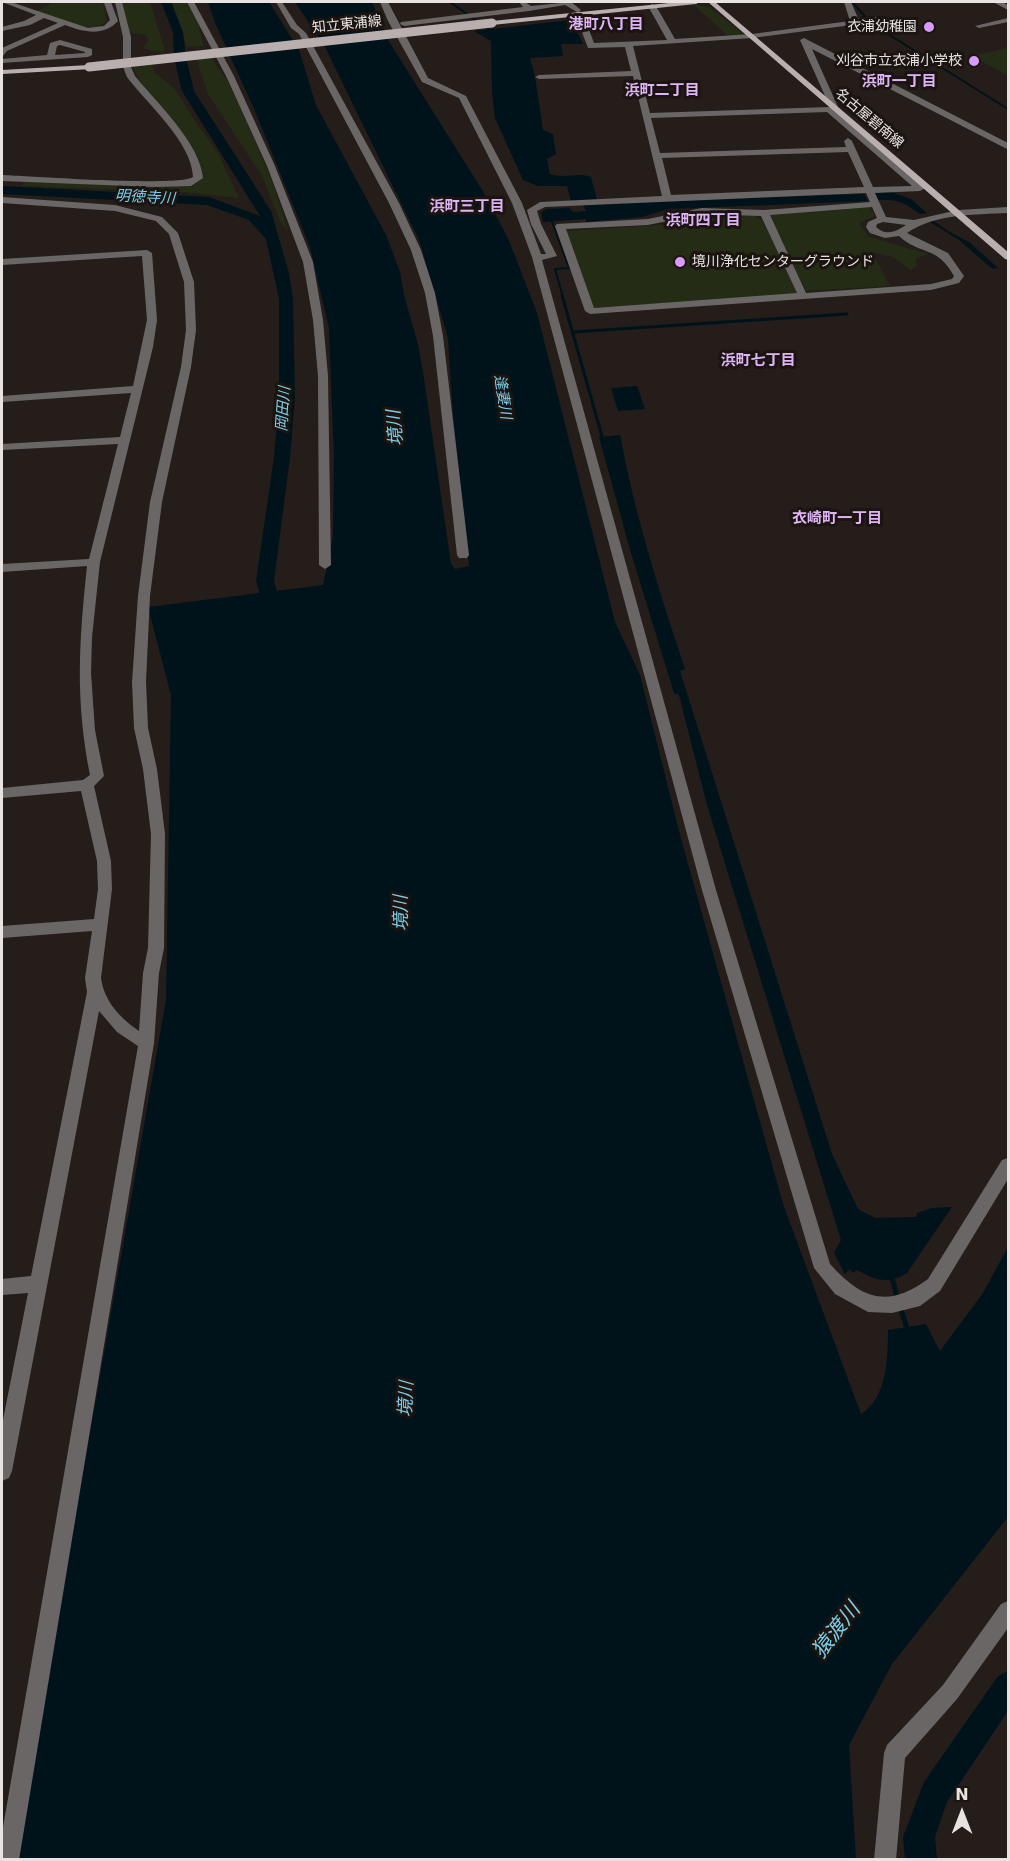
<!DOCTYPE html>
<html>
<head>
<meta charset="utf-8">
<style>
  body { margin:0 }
  #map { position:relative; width:1010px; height:1861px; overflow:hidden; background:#241d19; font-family:"DejaVu Sans",sans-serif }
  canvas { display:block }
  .frame { position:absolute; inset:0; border:3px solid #e8e3e1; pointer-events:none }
  .north { position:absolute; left:932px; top:1783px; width:60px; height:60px; -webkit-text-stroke:4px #1b1410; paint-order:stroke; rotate:0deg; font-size:16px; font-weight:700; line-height:24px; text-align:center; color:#e8e3e1 }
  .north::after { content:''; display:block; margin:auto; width:21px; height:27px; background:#e8e3e1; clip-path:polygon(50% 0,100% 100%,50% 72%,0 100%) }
</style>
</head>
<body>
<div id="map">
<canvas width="1010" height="1861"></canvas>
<div class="frame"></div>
<div class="north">N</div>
</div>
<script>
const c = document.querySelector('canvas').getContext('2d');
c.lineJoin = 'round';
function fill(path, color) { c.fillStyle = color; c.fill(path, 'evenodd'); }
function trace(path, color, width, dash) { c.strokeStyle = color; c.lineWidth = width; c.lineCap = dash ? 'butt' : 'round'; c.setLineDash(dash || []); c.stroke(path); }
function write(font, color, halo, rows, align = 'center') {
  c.font = font + ' "DejaVu Sans","Noto Sans JP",sans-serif'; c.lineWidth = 6; c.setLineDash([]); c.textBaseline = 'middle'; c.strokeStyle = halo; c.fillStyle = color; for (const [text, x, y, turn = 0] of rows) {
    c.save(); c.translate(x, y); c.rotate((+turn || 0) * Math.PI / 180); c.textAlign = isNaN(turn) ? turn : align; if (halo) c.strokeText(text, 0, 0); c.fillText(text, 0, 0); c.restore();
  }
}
const green = new Path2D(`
  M54 2H103L107 21C86 38 59 20 37 11Z
  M114 2H150L165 51H152L143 48 148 40 146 35 128 32Z
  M172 2H187L198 23 204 46 187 47Z
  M693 4 709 7 745 35 728 36Z
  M1008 48V76L972 56Z
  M212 57C215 67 224 74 229 84 251 131 275 182 288 232L281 223 262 176 208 94 196 58Z
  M151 64 155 73 175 89 195 121 218 153 239 198 182 192 22 186 24 181 181 184 200 173C191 126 149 106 132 66Z
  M868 205 875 216 859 223 869 237 929 254 915 259 917 266 911 270 892 257 872 252 890 286 806 291 767 212Z
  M702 211 755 215 757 219H762L798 294 591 308 566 231 672 224 668 218Z`);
const water = new Path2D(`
  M208 2H269L299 50 316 105 386 235 400 272 404 295 418 344 424 379 451 564 455 569 469 566 453 416 448 338 419 240 325 47 295 2H372L388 40 484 193 508 238 537 313 615 622 640 675 680 835 783 1204 861 1414C887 1398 888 1358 888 1330L926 1324 940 1351 983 1293 1008 1247V1517L892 1664 849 1745 856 1859 15 1860 166 1000 171 695 148 607 323 585 333 537 334 457 329 328 310 247 255 111 216 25Z
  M571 20 583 44H561L563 56 530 58 535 77 543 130 553 134 556 154 547 159 550 174C563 179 578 172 591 177L597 200 571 201 567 186H538L523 180 495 118 492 92 491 41 474 31Z
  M889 191 911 199 927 213 920 214C906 203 896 199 878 200L875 193Z
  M864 194 868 201 668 209 642 217 586 222V219L543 222 541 212 547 209 569 208 573 212 586 211 583 204Z
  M934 221 948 231 969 242 998 268 993 269 990 267 959 240 930 222Z
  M637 386 645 409 618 411 611 388Z
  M620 435C635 516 659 591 685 669L680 671 832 1154 858 1209 875 1218 916 1217 917 1213 932 1208 952 1207 907 1273C888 1285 875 1280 857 1270L853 1273 850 1269 845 1274 834 1253 841 1240 707 805 679 695 674 693 631 553 599 437Z`);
const streamFar2 = new Path2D(`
  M450 2 491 31
  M852 2 872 24 1008 109
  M551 219 569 268 555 269 563 297`);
const streamFar1 = new Path2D(`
  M562 295 603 440
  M573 332 847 314`);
const stream = new Path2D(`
  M892 1278 898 1300
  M900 1307 908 1331`);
const river = new Path2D(`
  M161 2H171L183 32 186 58 194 91 271 211 289 273 293 299 295 398 290 457 274 581 285 619 282 623H270L267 619 256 581 274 457 279 398V299L266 239 249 220 207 205 2 194V186L209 197 260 216 182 91 174 58 173 32Z
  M1008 1671V1711L947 1802 935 1837 937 1860H905L903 1837 924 1782 998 1676Z`);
const minor = new Path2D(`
  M2 2H11L88 28 104 26 110 20 104 3 111 2 118 21C103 37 84 32 65 25L7 51 2 57V48L58 23 44 18 30 25 2 31V27L24 21 36 15Z
  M115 2H122L131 37V67L135 76C157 103 200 143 203 178L191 186 155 187 2 181V175C29 176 180 187 193 177 192 142 147 104 127 77L123 67V37Z
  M187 2H194L234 76 275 166 313 262 323 320 328 376 331 565 325 569 319 565 318 376 313 320 303 262 267 166 226 76Z
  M276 2H282L297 25 306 33 399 203 421 250 435 293 443 336 469 555 467 558H459L457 555 433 336 425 293 411 250 389 203 299 34 291 28Z
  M380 2H388L428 78 466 96 522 203 541 254H546L531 224 527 210 540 202 662 196 633 76 539 79 535 77 539 75 631 71 625 47 588 48 575 14 577 12 565 5 529 11 404 26 400 24 401 22 523 7 519 2H525L531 6 571 2 581 10 579 12 583 14 594 43 667 40 648 6 652 4 656 6 675 39 752 34 850 21 844 2H851L858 18 876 17 880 19 852 25 752 38 633 46 650 113 830 107 800 40 804 38 1008 143V149L1005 148 812 49 838 107 835 109 925 188 920 191 875 193 886 217 914 220 958 210 1008 207V213C974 215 936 213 907 233L948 253 964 276 959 283 931 290 590 314 585 311 555 226 557 224 648 219 702 208 764 210 870 202 866 193 545 207 537 211 541 224 557 256 542 260 716 890 830 1264C862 1299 887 1309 928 1279L1002 1160 1008 1158V1179L940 1291 920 1306 892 1313 868 1312 835 1294 814 1268 702 890 532 257 512 203 459 98 422 82 388 21ZM827 112 912 186 873 187 852 141 848 138 844 141 846 147 660 153 651 118ZM848 152 864 187 671 195 662 158ZM872 207 877 218 868 222 866 227 870 233 885 238 899 236C921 256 937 245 954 276L952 279 931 284 806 293 770 215ZM702 214 761 216 797 293 594 308 566 229 648 225ZM883 222 906 225C896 232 885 236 876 227L877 224Z
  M993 2H1002L1008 5V10Z
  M1008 18V22L979 28 975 26Z
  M60 40 92 49V55L88 57 2 63V59L47 55 50 43ZM60 45 85 52V53L55 55 57 46Z
  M2 197 115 205 162 217 178 233 194 282 196 330 191 367 162 502 150 596 146 682 148 728 157 769 165 834 164 948 159 973 154 1043 19 1860H2V1833L138 1046 117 1032 99 1011 12 1471 9 1478 2 1481V1425L28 1293 2 1295V1279L31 1276 87 992 85 978 92 931 2 938V926L94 919 98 889 97 861 81 791 2 798V788L83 780 90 775C75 699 79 642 87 566L2 572V564L89 559 118 444 2 450V444L120 437 131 393 2 402V396L133 386 147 320 142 256 2 265V259L147 250 152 253 157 320 153 347 100 562 92 637 91 673 95 730 104 776 94 786 111 861 112 889 101 978C104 1001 120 1018 139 1031L143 973 148 948 151 834 143 769 134 728 132 682 138 596 150 502 181 367 186 330 184 282 169 234 156 221 115 211 2 203Z
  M1008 1601V1628L957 1699 905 1758 896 1860H874L884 1753 887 1745 943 1685 1001 1604Z`);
const major = new Path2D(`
  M679 2H700L696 4 492 25 488 23 492 21Z
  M708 2H715L1008 252V260L1005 259Z
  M89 65 93 67 92 69 2 74V70Z`);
const majorBridge = new Path2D(`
  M89 67 492 23`);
const markers = [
  [929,27,6,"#d79bf9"],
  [974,61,6,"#d79bf9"],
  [680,262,6,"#d79bf9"]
];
const farStreetnames = [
  ["知立東浦線",347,25,-6],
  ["名古屋碧南線",869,119,40]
];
const farPoinames = [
  ["衣浦幼稚園",917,27],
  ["刈谷市立衣浦小学校",962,61],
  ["境川浄化センターグラウンド",692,262,"left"]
];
const farNeighbourhoodnames = [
  ["港町八丁目",606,25],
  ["浜町一丁目",899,82],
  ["浜町二丁目",662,91],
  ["浜町三丁目",467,207],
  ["浜町四丁目",703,221],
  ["浜町七丁目",758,361],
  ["衣崎町一丁目",837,519]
];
const farWaternames = [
  ["明徳寺川",145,198,3],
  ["逢妻川",502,397,81],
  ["岡田川",284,409,-86]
];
const waterNames = [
  ["境川",396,428,-95],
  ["境川",402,913,-91],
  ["境川",407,1399,-88]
];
const nearWaternames = [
  ["猿渡川",837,1631,-52]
];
fill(green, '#252c15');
fill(water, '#00131b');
trace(streamFar2, '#00131b', 2);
trace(streamFar1, '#00131b', 3);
trace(stream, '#00131b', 5);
fill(river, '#00131b');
fill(minor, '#6b6666');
fill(major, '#b9afaf');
trace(majorBridge, '#b9afaf', 9);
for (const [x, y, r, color] of markers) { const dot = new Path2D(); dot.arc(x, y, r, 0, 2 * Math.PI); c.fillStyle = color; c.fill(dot); trace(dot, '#1b1410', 2); }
write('14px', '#e8e3e1', '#1b1410', farStreetnames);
write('14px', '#e8e3e1', '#1b1410', farPoinames, 'right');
write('bold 15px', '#ddb4f6', '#1b1410', farNeighbourhoodnames);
write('italic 15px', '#7bcdea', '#1b1410', farWaternames);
write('italic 18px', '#7bcdea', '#1b1410', waterNames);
write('italic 21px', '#7bcdea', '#1b1410', nearWaternames);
</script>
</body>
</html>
